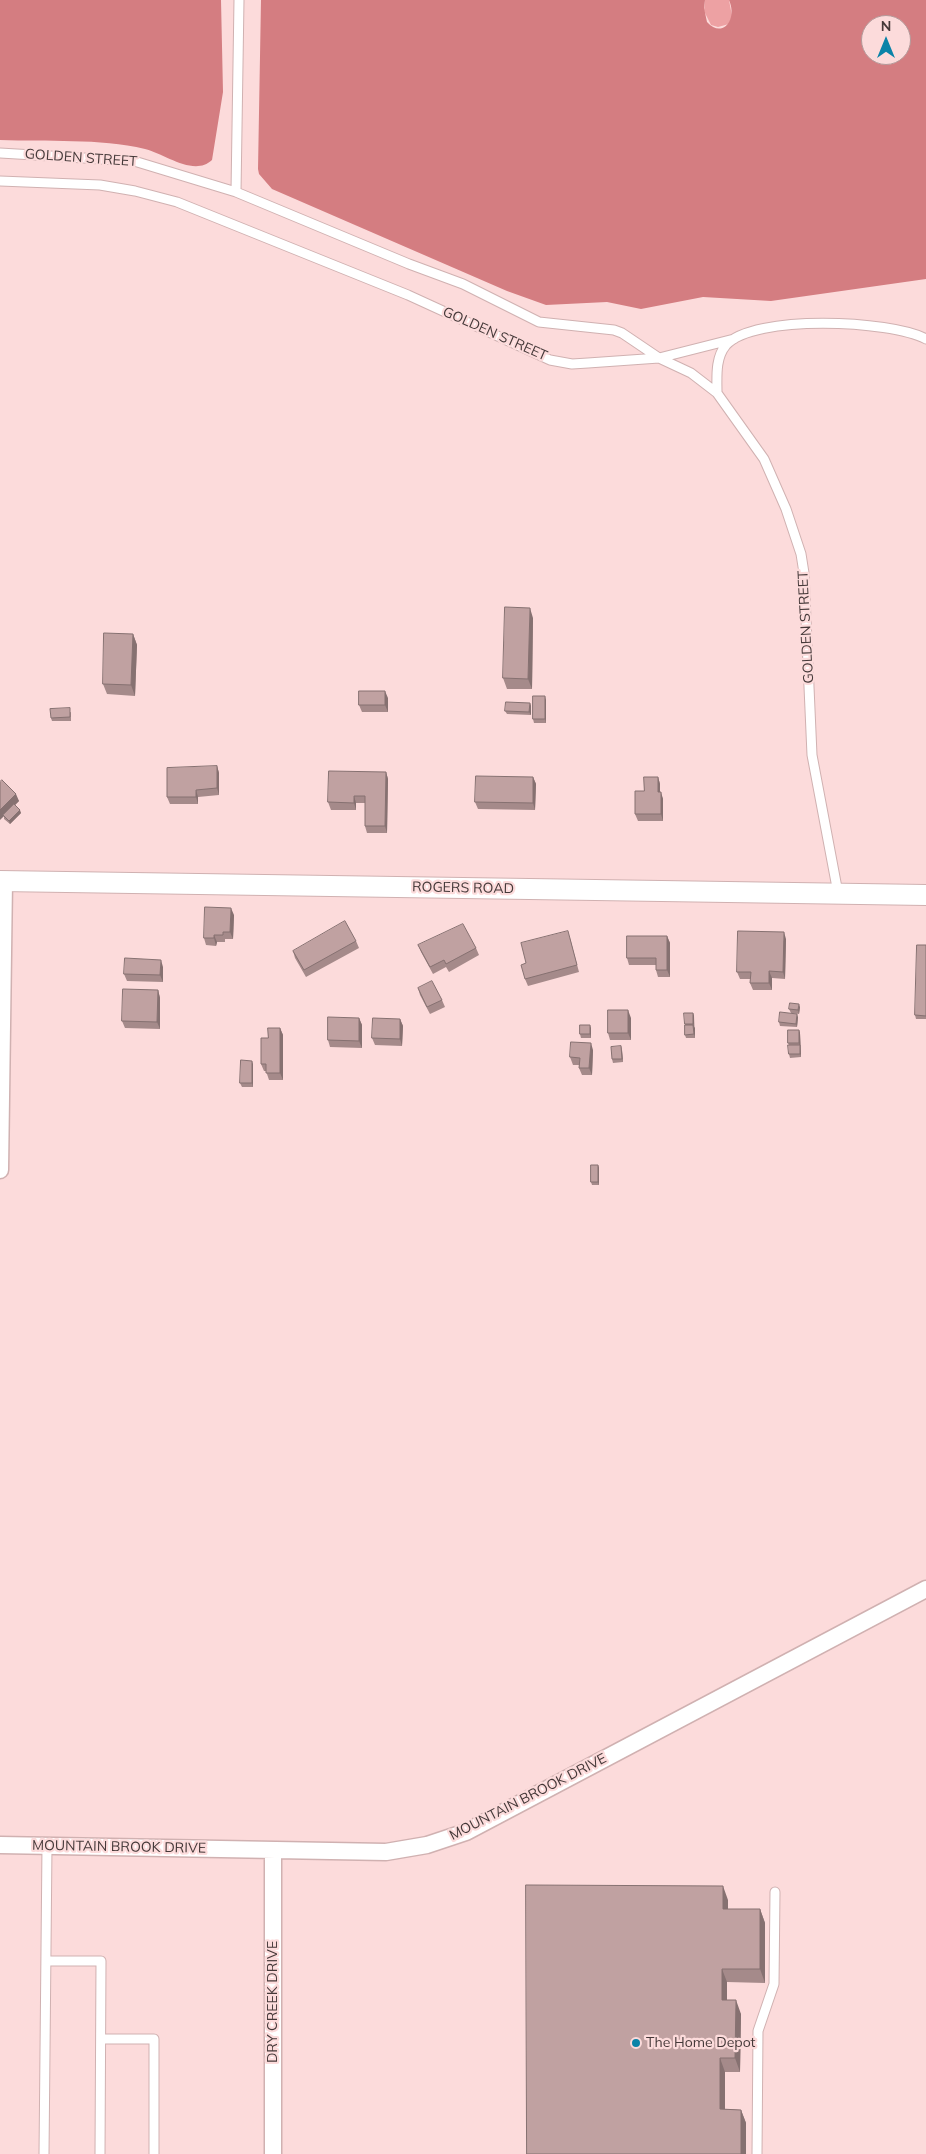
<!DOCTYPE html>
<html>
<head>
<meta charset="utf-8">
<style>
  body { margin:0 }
  #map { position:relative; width:926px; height:2154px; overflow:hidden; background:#fcdbdb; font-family:Mulish,sans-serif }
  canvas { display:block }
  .north { position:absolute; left:861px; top:15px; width:50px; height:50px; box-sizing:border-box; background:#fcdbdb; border:1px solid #b39a9a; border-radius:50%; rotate:0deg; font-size:14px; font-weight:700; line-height:20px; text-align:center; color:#453939 }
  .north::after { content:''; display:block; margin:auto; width:18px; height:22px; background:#0b83a8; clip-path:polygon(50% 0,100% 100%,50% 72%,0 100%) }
</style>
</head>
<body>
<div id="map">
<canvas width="926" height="2154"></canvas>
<div class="north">N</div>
</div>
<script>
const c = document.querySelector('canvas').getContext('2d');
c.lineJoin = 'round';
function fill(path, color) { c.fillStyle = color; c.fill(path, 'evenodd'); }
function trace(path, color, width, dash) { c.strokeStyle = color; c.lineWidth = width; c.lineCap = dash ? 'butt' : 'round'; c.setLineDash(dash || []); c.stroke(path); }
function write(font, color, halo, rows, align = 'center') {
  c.font = font + ' Mulish,sans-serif'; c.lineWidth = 4.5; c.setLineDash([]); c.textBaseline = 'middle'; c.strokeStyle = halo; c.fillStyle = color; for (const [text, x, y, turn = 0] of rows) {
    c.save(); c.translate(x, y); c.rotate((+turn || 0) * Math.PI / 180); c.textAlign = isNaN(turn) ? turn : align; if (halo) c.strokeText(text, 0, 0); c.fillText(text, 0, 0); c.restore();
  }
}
const green = new Path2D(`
  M705 0H729L732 16 729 24 718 27 711 25 704 11Z`);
const water = new Path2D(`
  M0 0H221L223 92 212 160C194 177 165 154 145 149 99 138 47 142 0 140Z
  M261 0H705L704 8 707 22C722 39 738 20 729 0H926V279L771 301 703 297 641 309 607 302 546 305 507 291 272 189 259 174 258 169ZM871 25H901V55H871Z`);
const service = new Path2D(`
  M0 153 134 161 236 192 239 0
  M0 181 100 185 135 191 177 202 408 295 550 360 572 364 588 363 659 358 691 373 717 393 764 459 786 509 801 554 804 573 812 755 838 893
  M236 192 409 264 463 284 539 322 614 330 622 333 659 358 734 339
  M717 393C717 377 715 358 726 345 754 314 890 320 926 339
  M46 1961H101L100 2154
  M101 2039H154V2154
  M44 2154 47 1846
  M757 2154 758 2031 774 1984 775 1892`);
const minor = new Path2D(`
  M0 1170 4 881
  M0 1845 386 1852 427 1845 466 1832 926 1589
  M273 2154V1850`);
const tertiary = new Path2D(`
  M0 881 926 895`);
const wall = new Path2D(`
  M533 618 532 689H507L503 678Z
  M133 634 137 645 135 696 107 694 103 684Z
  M388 698V712H362L359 705Z
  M546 700V723H534L533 719Z
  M530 703 531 706V715L507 714 505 711Z
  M71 712V721H52L51 718Z
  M217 766 219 773V795L198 797V804H170L167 797Z
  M386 772 388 779 387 833H367L365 826V803H356V810H331L328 802Z
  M533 777 536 784 535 810 478 809 475 802Z
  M658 777 660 784V792L663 799V821H638L635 814 644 791Z
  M0 782 19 801 15 805 21 813 10 824 4 819V816L0 819Z
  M234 915 233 939H225V942H217L216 946 206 945 204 938Z
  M667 936 670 943V977H658L656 970V965H629L627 958Z
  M570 938 579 972 528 986 525 979 526 963Z
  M786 939 785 979 772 978V990H753L750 983 751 979H740L737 972Z
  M356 941 359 948 306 977 295 958 293 951Z
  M418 945 476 948 479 955 449 972 446 967 433 974 421 952Z
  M926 945V1019H916L915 1015Z
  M163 967V982L127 981 124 974Z
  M418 988 442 1000 445 1007 430 1014 420 995Z
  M158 990 160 998V1029L125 1028 122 1021Z
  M800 1007 799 1014 791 1013 789 1009Z
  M693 1013 694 1016 695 1038H686L685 1035V1024Z
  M798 1017 797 1027 780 1026 779 1022Z
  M359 1018 362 1025V1048L330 1047 328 1040Z
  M631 1018V1040H610L608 1033Z
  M400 1019 403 1026 402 1046 375 1045 372 1038Z
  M280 1028 283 1035V1080H269L266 1071H264L261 1064Z
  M591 1028V1038H581L580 1034Z
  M799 1030 800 1033 801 1057 790 1058 789 1054V1045L788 1043Z
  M621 1046 622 1050 623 1062 613 1063 612 1059Z
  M593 1050 592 1075H582L579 1068V1065H573L570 1057Z
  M253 1064V1087H242L240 1083Z
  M598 1165 599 1168V1185H592L591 1182Z
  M728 1900V1909H760L765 1923V1983L727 1982V2000L741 2014 740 2072H725V2109L741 2110 746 2123V2154H527Z`);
const shadedWall = new Path2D(`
  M530 608 533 618 532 689 528 679Z
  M133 634 137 645 135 696 131 685Z
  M385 691 388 698V712L385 705Z
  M545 696 546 700V723L545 719Z
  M530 703 531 706V715L529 712Z
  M217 766 219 773V795L217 788Z
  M386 772 388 779 387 833 385 826Z
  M533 777 536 784 535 810 533 803Z
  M658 777 660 784V799L658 792Z
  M196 790 198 797V804L196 797Z
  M661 792 663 799V821L661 814Z
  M16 794 19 801 0 820V810Z
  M354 796 356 803V810L354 803Z
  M20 810 21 813 10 824 9 821Z
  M231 908 234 915 233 939 230 932Z
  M784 932 786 939 785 979 783 972Z
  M214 935 217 942 216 946 214 938Z
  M667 936 670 943V977L667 970Z
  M161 960 163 967V982L160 975Z
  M769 971 772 978V990L769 983Z
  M158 990 160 998V1029L157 1022Z
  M799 1004 800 1007 799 1014 798 1010Z
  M628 1010 631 1018V1040L628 1033Z
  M693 1013 694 1016V1027L693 1024Z
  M797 1014 798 1017 797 1027 796 1024Z
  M359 1018 362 1025V1048L359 1041Z
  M400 1019 403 1026 402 1046 400 1039Z
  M590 1025 591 1028V1038L590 1034Z
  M693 1025 695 1028V1038L694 1034Z
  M280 1028 283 1035V1080L280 1073Z
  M799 1030 800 1033 801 1057 800 1054 799 1043Z
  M591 1043 593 1050 592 1075 589 1068Z
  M621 1046 622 1050 623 1062 622 1059Z
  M252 1061 253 1064V1087L252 1083Z
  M598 1165 599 1168V1185L598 1182Z
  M723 1886 728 1900V1922L723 1909Z
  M760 1909 765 1923V1983L760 1969Z
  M722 1969 727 1982V2014L722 2000Z
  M736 2000 741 2014 740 2072 735 2058Z
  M720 2058 725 2072V2123L720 2109Z
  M741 2110 746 2123V2154H741Z`);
const building = new Path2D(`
  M505 607 530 608 528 679 503 678Z
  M104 633 133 634 131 685 103 684Z
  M359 691H385V705H359Z
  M533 696H545V719H533Z
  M506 702 530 703 529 712 505 711Z
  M70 708V717L51 718 50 709Z
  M217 766V788L196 790V797H167V768Z
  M329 771 386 772 385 826H365V796H354V803L328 802Z
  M476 776 533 777V803L475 802Z
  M644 777H658V792H661V814H635V791H644Z
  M2 780 16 794 0 810V782Z
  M14 804 20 810 9 821 3 815Z
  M205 907 231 908 230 932H223V935H214V938H204Z
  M345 921 356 941 304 970 293 951Z
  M463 924 476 948 446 964 444 960 430 967 418 945Z
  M568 931 577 965 525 979 521 965 526 963 521 943Z
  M738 931 784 932 783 972 769 971V983H750L751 972H737Z
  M627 936H667V970H656V958H627Z
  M917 945H926V1016L915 1015Z
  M125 958 161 960 160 975 124 974Z
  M432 981 442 1000 427 1007 418 988Z
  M123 989 158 990 157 1022 122 1021Z
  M790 1003 799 1004 798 1010 789 1009Z
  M608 1010H628V1033H608Z
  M780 1012 797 1014 796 1024 779 1022Z
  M684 1013H693V1024H685Z
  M328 1017 359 1018V1041L328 1040Z
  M373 1018 400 1019V1039L372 1038Z
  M580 1025H590V1034H580Z
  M685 1025H693L694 1034 685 1035Z
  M268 1028H280V1073H266V1064H261V1038H268Z
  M788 1030H799V1043H788Z
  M571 1042 591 1043 589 1068H579L580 1058 570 1057Z
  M788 1045H800V1054H789Z
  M621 1046 622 1059H612L611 1047Z
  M241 1060 252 1061V1083H240Z
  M591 1165H598V1182H591Z
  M526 1885 723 1886V1909H760V1969H722V2000H736L735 2058H720V2109L741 2110V2154H527Z`);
const markers = [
  [636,2043,5,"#0b83a8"]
];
const streetNames = [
  ["GOLDEN STREET",81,158,4],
  ["GOLDEN STREET",495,334,24],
  ["GOLDEN STREET",806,627,-93],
  ["ROGERS ROAD",463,888,1],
  ["MOUNTAIN BROOK DRIVE",528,1797,-27],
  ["MOUNTAIN BROOK DRIVE",119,1847,1],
  ["DRY CREEK DRIVE",273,2002,-90]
];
const poiNames = [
  ["The Home Depot",646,2043]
];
fill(green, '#eda1a3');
fill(water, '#d47d81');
trace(service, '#d0b1b1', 11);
trace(minor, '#d0b1b1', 19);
trace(tertiary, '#d0b1b1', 22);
trace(service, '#fff', 9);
trace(minor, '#fff', 16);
trace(tertiary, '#fff', 20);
fill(wall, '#a58a8a');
fill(shadedWall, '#867171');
fill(building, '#c0a1a1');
trace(building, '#867171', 1);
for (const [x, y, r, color] of markers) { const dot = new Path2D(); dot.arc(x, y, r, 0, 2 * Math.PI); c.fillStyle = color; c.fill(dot); trace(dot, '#fcdbdb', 2); }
write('14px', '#453939', '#fcdbdb', streetNames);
write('14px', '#453939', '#fcdbdb', poiNames, 'left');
</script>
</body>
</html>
